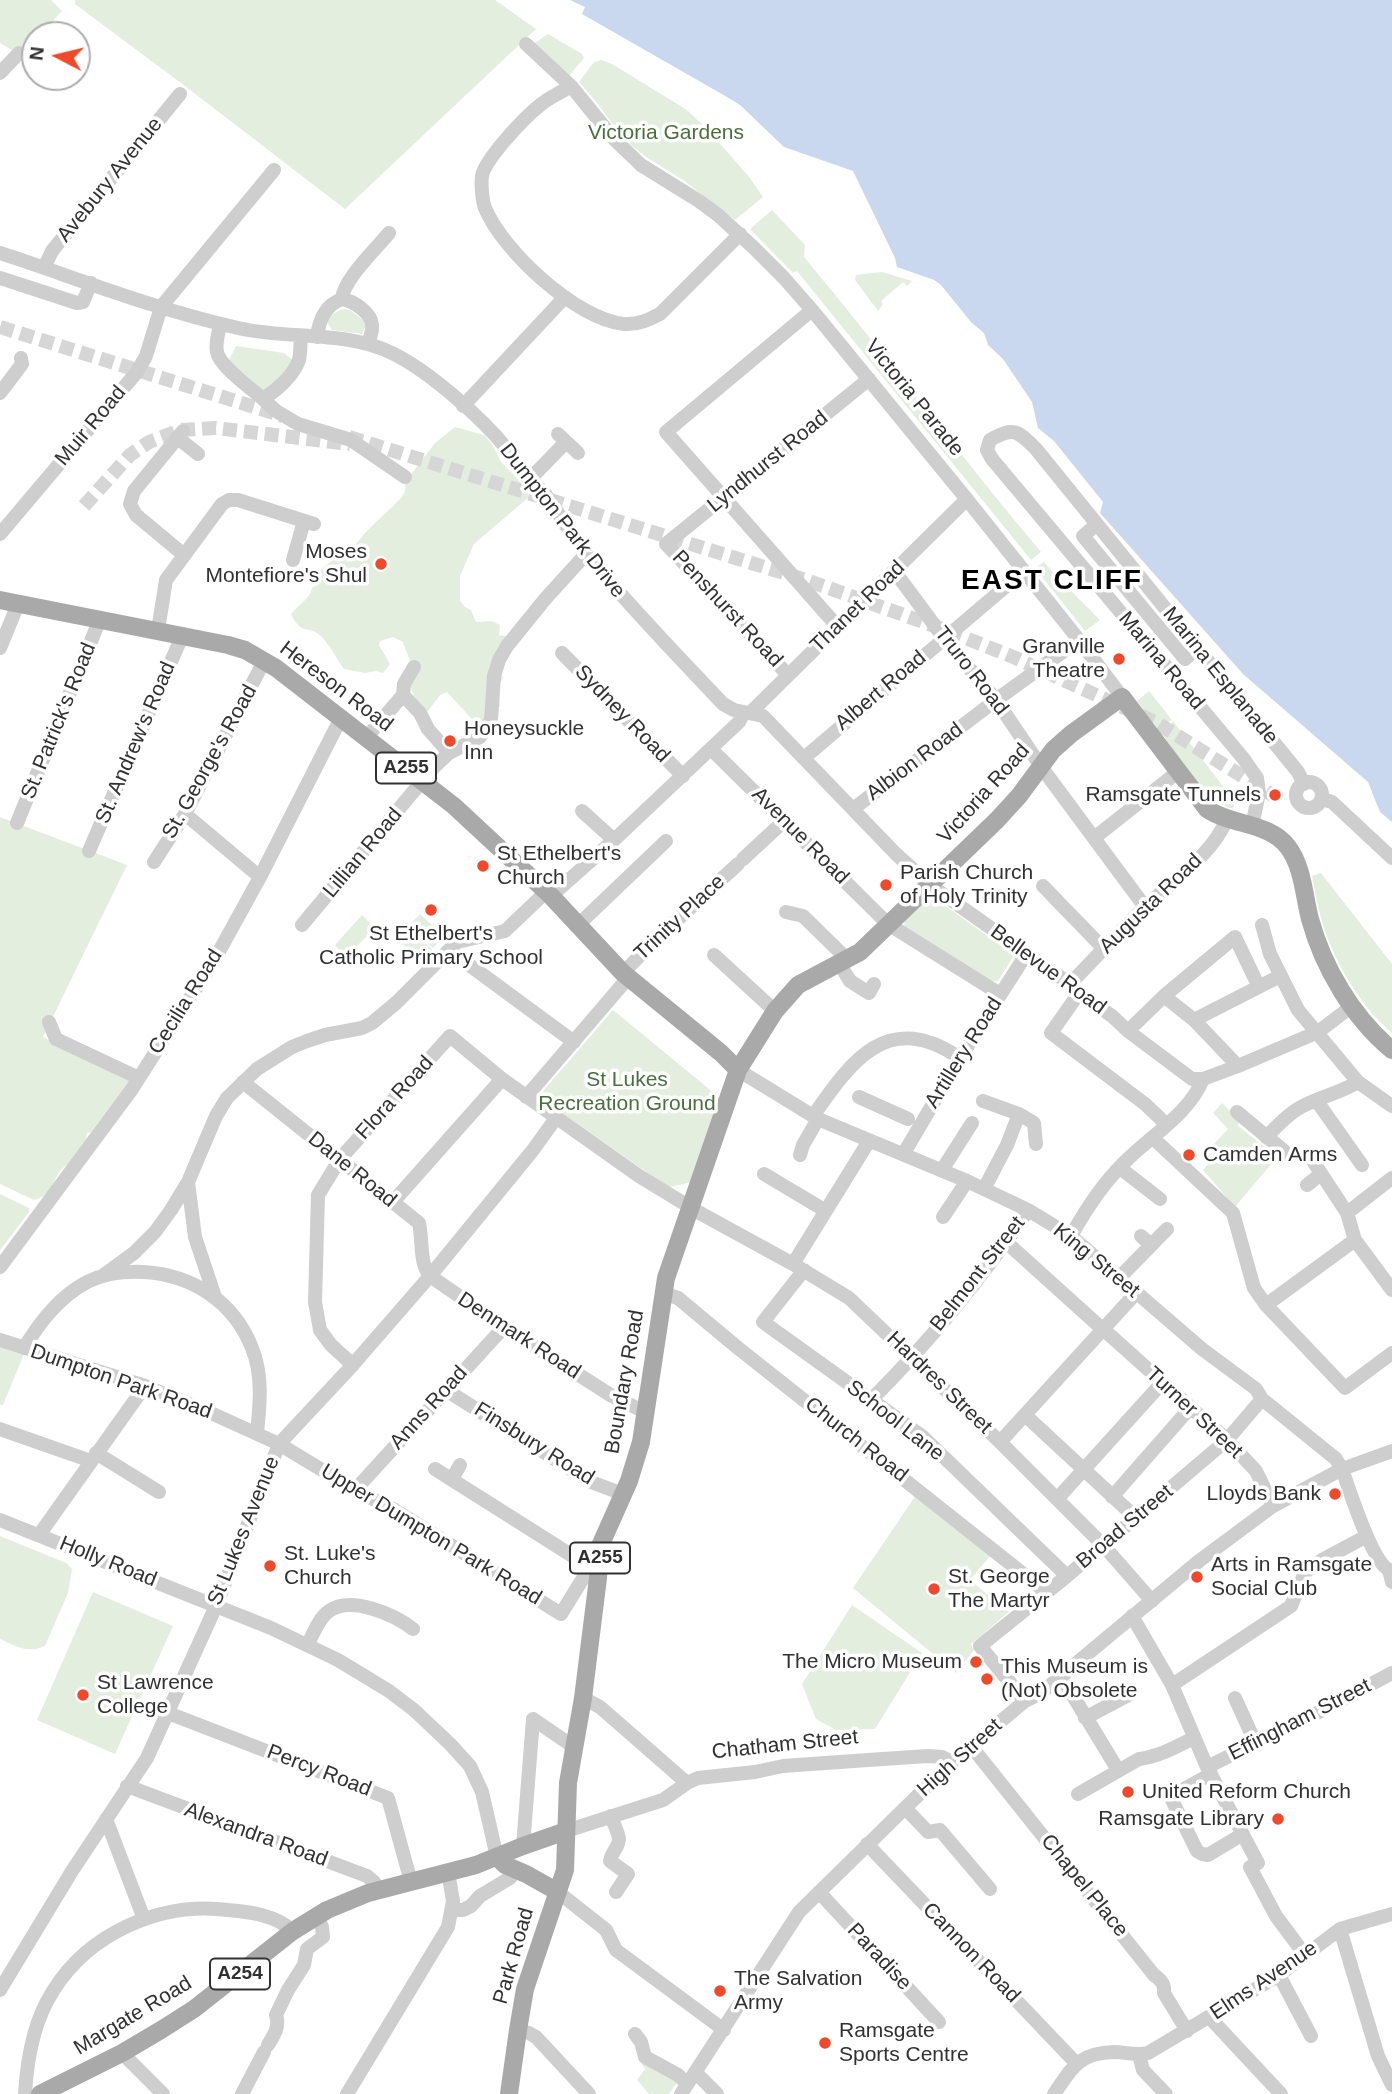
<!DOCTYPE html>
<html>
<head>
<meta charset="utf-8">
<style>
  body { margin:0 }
  #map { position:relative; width:1392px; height:2094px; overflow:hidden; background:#fff; font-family:Helvetica,sans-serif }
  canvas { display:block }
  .north { position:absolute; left:21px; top:21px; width:70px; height:70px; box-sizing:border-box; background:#fff; border:2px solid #adadad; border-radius:50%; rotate:277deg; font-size:19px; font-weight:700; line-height:28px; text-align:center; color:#313131 }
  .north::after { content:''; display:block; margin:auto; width:24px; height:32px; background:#ef492c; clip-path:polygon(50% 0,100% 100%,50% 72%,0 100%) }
</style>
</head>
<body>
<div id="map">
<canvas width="1392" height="2094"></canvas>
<div class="north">N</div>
</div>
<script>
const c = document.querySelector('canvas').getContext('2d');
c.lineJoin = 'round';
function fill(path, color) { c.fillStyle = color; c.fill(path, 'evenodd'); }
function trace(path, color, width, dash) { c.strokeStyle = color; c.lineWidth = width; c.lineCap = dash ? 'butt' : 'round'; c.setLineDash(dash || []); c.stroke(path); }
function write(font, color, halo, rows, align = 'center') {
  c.font = font + ' Helvetica,sans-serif'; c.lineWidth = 7; c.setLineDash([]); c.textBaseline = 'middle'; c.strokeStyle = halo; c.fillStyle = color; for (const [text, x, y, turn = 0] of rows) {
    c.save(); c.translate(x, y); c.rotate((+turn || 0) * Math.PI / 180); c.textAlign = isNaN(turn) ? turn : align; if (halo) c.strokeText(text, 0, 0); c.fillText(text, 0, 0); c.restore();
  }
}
const green = new Path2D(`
  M0 0H51L62 11 40 35H35V41L22 56 0 43Z
  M75 0H495L536 29 345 209 185 86 75 4Z
  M548 34 582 54 584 58 568 77 532 45Z
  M601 60 612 64 687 110 709 131 750 178 763 197 735 220 683 180 646 157 632 146 615 128 598 104 579 82 594 62Z
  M772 210 805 245 804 257C885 354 960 456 1041 552L1031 560 797 271 793 273 750 229Z
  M882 272 912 281 907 286 903 282 881 301 883 304 878 311 855 280 856 275Z
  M344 309 350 310 367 323 362 334 332 330 327 322C331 315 335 311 344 309Z
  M236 346 284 353 294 361 269 389 262 390 228 362Z
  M455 427 484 435 492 444 501 462 523 484 529 497 474 544 460 576V601L465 607 471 610 476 622 491 621 500 625 499 635 505 636 520 633 501 672 503 678 497 689 500 707H495L481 729 447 692 440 695 428 711C418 707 411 693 410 682 409 676 412 670 411 664 410 659 405 649 403 642L393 637 380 641 379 645 390 664 383 673 376 671 365 673 344 669C336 658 330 645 321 636 309 625 301 636 291 614 298 605 310 599 312 588L321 583 317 576C323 564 335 560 346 553 354 548 359 540 365 533 376 521 390 510 401 498 405 493 406 489 405 482L435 443Z
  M1044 562 1059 579 1100 620 1085 631 1035 568Z
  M1149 691 1172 720 1163 724 1162 728 1159 730 1137 701Z
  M1173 721 1235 802 1233 809C1202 801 1179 757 1160 731L1164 729H1168Z
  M0 817 127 865 43 1037 130 1080 91 1132 87 1133 86 1139 67 1165C52 1173 56 1195 34 1200L0 1184Z
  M1321 873 1392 964V1033C1364 1009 1341 973 1328 939 1320 919 1316 897 1312 876Z
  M932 896 1011 953 1013 957 998 981H992L904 926 905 919 929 897Z
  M420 914 444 936 433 948 409 926Z
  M362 915 375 928 346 957 335 945Z
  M408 927 432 949 421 961 397 939Z
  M613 1010 720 1098 692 1182 670 1187 662 1183 544 1100 542 1095 544 1090Z
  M1222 1103 1239 1120 1238 1126 1277 1157 1235 1207 1203 1170 1217 1154 1211 1147 1228 1129 1213 1113Z
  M0 1194 29 1208V1212L0 1250Z
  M0 1347 24 1354 3 1405H0Z
  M916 1495 990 1556 970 1580 1009 1612 971 1644 974 1650 956 1673 853 1588Z
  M0 1536 66 1563 72 1569 68 1593 45 1646C28 1654 16 1646 0 1639Z
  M93 1592 173 1626 115 1754 37 1720Z
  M852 1605 922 1653 875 1729 836 1730 816 1719 802 1684Z
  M646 2062 674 2077 676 2084 669 2094H649L637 2080 645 2069 642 2064Z`);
const water = new Path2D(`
  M570 0H1392V822L1380 812 1368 782 1243 674 1100 513 1103 502 1054 441 1038 428 1032 402 1003 359 988 345 984 333 971 322 941 285 934 280 897 267 895 258 853 171 784 147 740 105 727 97 582 14 585 7Z`);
const minorTunnel = new Path2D(`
  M0 327 283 416
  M349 437 809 581 940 628 1011 656 1157 723 1274 796
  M84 506 130 455 149 442 181 430 216 428 350 444`);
const minor = new Path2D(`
  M526 44 571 86 615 140 641 165 699 201 718 215 753 247 784 278 812 310 965 497 1079 640 1122 697
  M0 73 19 53
  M571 86C560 93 548 98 539 106 525 117 485 159 482 176 481 184 482 200 485 208 503 251 576 319 624 324 638 325 648 320 660 314L740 234
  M0 253C79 279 157 310 238 328 290 340 346 330 394 354 430 372 482 418 507 449 515 459 522 469 530 479 535 484 540 489 545 494 560 514 571 536 587 555 630 607 677 655 723 704L734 710 763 716 896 854 930 885 1070 984 1079 993 1112 1016 1128 1031 1192 1079H1203L1238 1066 1318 1032 1352 1006
  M44 268 52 251 180 94
  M0 278 77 303 83 302 91 283
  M342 299C343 280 376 249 389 233
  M812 310 666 432 837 626
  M220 324C219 332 215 343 217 352 220 367 252 389 263 399 277 390 294 375 299 360 301 352 300 343 301 336
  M317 337C319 320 325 305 342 299 353 301 371 312 372 325 373 331 370 338 368 343
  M0 393 22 364 21 358
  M263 399 276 411 298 424 351 440 405 477
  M463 406 565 297
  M183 431 134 491 130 504 136 515 184 555
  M558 434 578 453
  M178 438 198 454
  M530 479 566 442
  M1096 525 1083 536 1185 659 1198 648
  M0 534 137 372 146 356 161 307 274 170
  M293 560 304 521
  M895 572 944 638 996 700 1042 768 1145 907
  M158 630 166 580 222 504 229 500H238L314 524
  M0 648 18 604
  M562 653 683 776
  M788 675 666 544 869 379
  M403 695 420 713 428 729 449 753
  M750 713 966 500
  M366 738 403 695 404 684 414 667
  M711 749 888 924 1000 994
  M804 758 1024 571
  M1296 795a13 13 0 1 1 26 0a13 13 0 1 1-26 0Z
  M1322 799 1332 802 1392 858
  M853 809 996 700 1079 640
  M582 811 614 840
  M185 814 260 877
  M17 823 100 619
  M1252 826 1259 793 1257 778 1243 758 992 459 987 450 990 440C1014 426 1018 431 1036 449L1298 772 1304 784
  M1094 838 1179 771
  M89 851 183 634
  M743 859 784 821
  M154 862 185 814 264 661
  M1043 886 1104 949
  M551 896 614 840 739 722 744 712
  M786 912 803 916 847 959
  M302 925 433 768 449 753 480 737 491 720 494 676 499 660 507 646 546 598 586 554
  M578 925 666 841
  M1262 925 1270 954 1298 1010 1358 1082 1392 1106
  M449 950 574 1042
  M714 955 775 1011
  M839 963 850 981 869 993 874 984
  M623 973 653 942 738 864
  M1070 984C1095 958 1120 931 1146 906 1174 880 1212 855 1227 819
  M1079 993 1051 1033 1145 1104 1166 1124
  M1164 996 1194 1020 1238 1066
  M1194 1020 1280 976
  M49 1022 56 1039 139 1078
  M1128 1031 1164 996 1235 937 1258 985
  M738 1070 818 1119 967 1181 1028 1210 1071 1236 1202 1349 1256 1389 1262 1399 1336 1459 1342 1469C1349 1489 1372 1562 1389 1570L1392 1582
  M243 1082 419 1223C423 1240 419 1263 430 1276L504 1327 612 1396 647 1413
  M526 1097 628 978
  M859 1097 908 1119
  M1316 1100 1362 1165
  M983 1101 1019 1114 1034 1123 1036 1144
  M1237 1112 1290 1156
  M813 1116C852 1060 888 1009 960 1058
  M1266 1137C1277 1127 1287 1114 1301 1107 1319 1097 1340 1093 1358 1082
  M1153 1138 1233 1213 1254 1288 1266 1305 1345 1388 1392 1353
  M904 1153 960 1058 1027 953
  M800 1155 803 1145 818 1119
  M1313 1161 1347 1213 1355 1240 1392 1290
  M1120 1168 1160 1199
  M942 1170 972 1123
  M764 1174 826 1211
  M188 1182 195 1237 215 1297
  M1307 1185 1321 1174
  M984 1189 1007 1145 1019 1114
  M392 1203 502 1079
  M1347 1213 1392 1178
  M943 1217 967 1181
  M1071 1236C1086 1209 1106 1179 1129 1158 1154 1134 1190 1112 1203 1079
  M1141 1236 1151 1245
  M1006 1242 1098 1325
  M793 1264 869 1141
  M0 1267 132 1089 216 957 260 877 341 718
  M804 1270 763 1322 923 1437 1067 1576
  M104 1275 134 1253 155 1232 171 1210 188 1182 216 1116 227 1098 257 1069 292 1047 307 1041 325 1035 362 1028 372 1023 396 1003 457 942 505 931 547 891
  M1120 1277 1167 1229
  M663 1293 678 1298 738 1348 1046 1592
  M1266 1305 1355 1240
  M1103 1329 1227 1440 1256 1471 1273 1506
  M0 1340 145 1386 211 1413 279 1444 355 1490 393 1509 561 1614 590 1567 600 1559
  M24 1348C40 1322 59 1297 87 1282 105 1273 124 1271 144 1272 193 1275 234 1302 252 1348 263 1375 260 1405 257 1433
  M353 1365 331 1345 320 1330 315 1302 318 1195 340 1159 450 1036 502 1079 639 1176 698 1212 793 1264 849 1298 1000 1442 1103 1545 1152 1601
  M446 1390 591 1482 623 1494
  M871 1400C929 1342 982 1278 1028 1210
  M1025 1415 1135 1517
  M0 1429 91 1461
  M1000 1442 1137 1292
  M96 1453 159 1492
  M435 1469 590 1567
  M452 1479 460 1465
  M355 1490 504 1327
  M1112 1497 1190 1408
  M1057 1499 1162 1383
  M0 1520 271 1628 338 1660 389 1691 414 1710 450 1744 470 1766 482 1792 497 1857
  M39 1535 145 1386
  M1132 1616 1172 1685 1207 1767 1258 1863 1250 1867 1276 1916 1305 1955
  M308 1644C313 1634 319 1618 329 1611 351 1595 395 1615 413 1629
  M1061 1676 1118 1770
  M1172 1685 1291 1606 1305 1572 1322 1560 1367 1536
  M583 1698 600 1707 687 1783
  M1235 1698 1256 1744
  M1025 1701 980 1646 1067 1576 1227 1440 1262 1399
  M168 1713 388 1798 411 1882
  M1085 1718 1132 1693
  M971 1746 1154 1975C1161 1980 1165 1984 1164 1993L1187 2031
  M1207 1767 1325 1709 1392 1673
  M1211 1774 1175 1794 1172 1800 1197 1851 1202 1854 1208 1855 1243 1834
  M127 1786 367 1876 374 1882 379 1891
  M1078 1794 1139 1759C1158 1757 1176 1747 1194 1738
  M905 1808 928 1832 940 1830 990 1889
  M611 1816C613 1822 619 1834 619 1839 619 1847 611 1853 610 1861L628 1874 616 1892
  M106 1819 144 1919
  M566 1831 663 1800 687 1783 698 1778 755 1772 783 1766 868 1760 928 1756 942 1757 952 1762
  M867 1844 1076 2063
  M523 1846 533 1719 574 1747
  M558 1892 606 1930 616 1950 724 2030
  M819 1892 939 2022
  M453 1910H463L471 1906 480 1896 510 1878 516 1870
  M1340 1929 1378 2056 1392 2085
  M1279 1975 1311 2036
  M0 1990 72 1871 147 1758 216 1606 279 1444 350 1368 430 1276 533 1150 556 1118
  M1210 2018 1281 2094
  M518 2030 529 2033 536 2037 589 2094
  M635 2034 641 2042 645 2057 678 2075 687 2084
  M268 2045C274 2035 280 2027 276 2015L288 1990 304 1965 307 1949 323 1937 322 1927 317 1916
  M122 2053 163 2094
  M1139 2055 1143 2070 1166 2094
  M695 2072 717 2094
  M25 2094C27 2059 33 2022 53 1991 89 1933 161 1901 228 1910 251 1912 275 1915 293 1931
  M242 2094 264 2052
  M347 2094 448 1927 453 1901 448 1872
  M681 2094 799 1912 952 1762 1025 1701 1041 1693 1061 1676 1199 1561 1273 1506 1342 1469 1392 1451
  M1054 2094C1072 2068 1078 2053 1114 2052 1126 2052 1136 2056 1148 2053L1279 1975 1340 1929 1392 1914`);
const major = new Path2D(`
  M0 600 228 645 245 650 276 668 454 806 551 896 623 973 721 1053 738 1070
  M497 1857 505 1865 526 1874 558 1892
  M40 2094 122 2053 161 2030 194 2009 293 1931 327 1910 368 1893 476 1865 523 1846 566 1831
  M509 2094 518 2030 525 1989 565 1870 568 1783 583 1698 598 1578 600 1546 629 1481 641 1442 666 1278 738 1070 775 1011 798 985 860 952 997 820 1019 796 1053 750 1071 734 1122 697 1207 809C1232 826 1269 822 1288 847 1303 867 1304 896 1310 919 1323 967 1353 1018 1392 1050`);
const markers = [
  [381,564,7,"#ef492c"],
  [1119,659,7,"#ef492c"],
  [450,741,7,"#ef492c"],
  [1275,795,7,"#ef492c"],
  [483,866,7,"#ef492c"],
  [886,885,7,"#ef492c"],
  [431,910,7,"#ef492c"],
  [1189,1155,7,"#ef492c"],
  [1335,1494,7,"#ef492c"],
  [270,1566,7,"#ef492c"],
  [1197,1577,7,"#ef492c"],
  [934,1589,7,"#ef492c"],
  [976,1662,7,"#ef492c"],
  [987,1679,7,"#ef492c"],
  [83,1695,7,"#ef492c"],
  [1128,1792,7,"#ef492c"],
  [1278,1819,7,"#ef492c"],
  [720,1991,7,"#ef492c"],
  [825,2043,7,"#ef492c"]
];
const shields = [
  [406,768,60],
  [600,1558,60],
  [240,1974,60]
];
const shieldNames = [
  ["A255",406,768],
  ["A255",600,1558],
  ["A254",240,1974]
];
const parkNames = [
  ["Victoria Gardens",666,133],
  ["St Lukes",627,1080],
  ["Recreation Ground",627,1104]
];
const streetNames = [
  ["Avebury Avenue",110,180,-51],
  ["Victoria Parade",914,398,51],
  ["Muir Road",91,426,-50],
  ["Lyndhurst Road",768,462,-39],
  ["Dumpton Park Drive",562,521,52],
  ["Thanet Road",858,607,-44],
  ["Penshurst Road",727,609,47],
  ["Marina Road",1161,661,50],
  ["Truro Road",971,671,52],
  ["Marina Esplanade",1220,676,51],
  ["Hereson Road",336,687,37],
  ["Albert Road",881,691,-40],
  ["Sydney Road",622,714,46],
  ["St. Patrick's Road",59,721,-68],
  ["St. Andrew's Road",136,743,-67],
  ["St. George's Road",210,762,-61],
  ["Albion Road",915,762,-37],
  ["Victoria Road",984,794,-48],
  ["Avenue Road",800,836,45],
  ["Lillian Road",363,853,-50],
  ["Augusta Road",1151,904,-44],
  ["Trinity Place",680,918,-43],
  ["Bellevue Road",1048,970,36],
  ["Cecilia Road",186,1002,-58],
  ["Artillery Road",964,1053,-58],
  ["Flora Road",395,1098,-48],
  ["Dane Road",352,1170,39],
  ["King Street",1096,1261,39],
  ["Belmont Street",978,1274,-52],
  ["Denmark Road",519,1336,33],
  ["Dumpton Park Road",121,1382,19],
  ["Boundary Road",625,1382,-80],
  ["Hardres Street",939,1383,44],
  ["Anns Road",429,1408,-48],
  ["Turner Street",1194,1413,43],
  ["School Lane",895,1421,38],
  ["Church Road",856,1440,38],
  ["Finsbury Road",534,1444,32],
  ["Broad Street",1125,1527,-40],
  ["St Lukes Avenue",244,1531,-68],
  ["Upper Dumpton Park Road",431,1535,31],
  ["Holly Road",108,1562,22],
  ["Effingham Street",1300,1720,-27],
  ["Chatham Street",785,1745,-6],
  ["High Street",960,1758,-42],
  ["Percy Road",319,1771,21],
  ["Alexandra Road",256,1835,20],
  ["Chapel Place",1084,1886,51],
  ["Cannon Road",971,1953,46],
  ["Park Road",514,1956,-74],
  ["Paradise",879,1957,47],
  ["Elms Avenue",1264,1981,-34],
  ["Margate Road",133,2016,-31]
];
const poiNames = [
  ["Moses",367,552,"right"],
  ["Montefiore's Shul",367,576,"right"],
  ["Granville",1105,647,"right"],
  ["Theatre",1105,671,"right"],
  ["Honeysuckle",464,729],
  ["Inn",464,753],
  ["Ramsgate Tunnels",1261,795,"right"],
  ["St Ethelbert's",497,854],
  ["Church",497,878],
  ["Parish Church",900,873],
  ["of Holy Trinity",900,897],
  ["St Ethelbert's",431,934,"center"],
  ["Catholic Primary School",431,958,"center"],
  ["Camden Arms",1203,1155],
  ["Lloyds Bank",1321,1494,"right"],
  ["St. Luke's",284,1554],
  ["Church",284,1578],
  ["Arts in Ramsgate",1211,1565],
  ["Social Club",1211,1589],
  ["St. George",948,1577],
  ["The Martyr",948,1601],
  ["The Micro Museum",962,1662,"right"],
  ["This Museum is",1001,1667],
  ["(Not) Obsolete",1001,1691],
  ["St Lawrence",97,1683],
  ["College",97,1707],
  ["United Reform Church",1142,1792],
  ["Ramsgate Library",1264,1819,"right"],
  ["The Salvation",734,1979],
  ["Army",734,2003],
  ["Ramsgate",839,2031],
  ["Sports Centre",839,2055]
];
const districtNames = [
  ["EAST CLIFF",1052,581]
];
fill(green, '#e4eedf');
fill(water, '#cad8ef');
trace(minorTunnel, '#d6d6d6', 14, [14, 7]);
trace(minor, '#cecece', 14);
trace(major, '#a9a9a9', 18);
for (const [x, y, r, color] of markers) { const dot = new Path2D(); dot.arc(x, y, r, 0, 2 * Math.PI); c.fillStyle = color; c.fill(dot); trace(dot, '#fff', 2.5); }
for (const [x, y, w] of shields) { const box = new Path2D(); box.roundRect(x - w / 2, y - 15.5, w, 31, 5); c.fillStyle = '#fff'; c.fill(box); trace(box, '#313131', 2); }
write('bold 19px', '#313131', null, shieldNames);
write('21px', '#48703b', '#fff', parkNames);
write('21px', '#313131', '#fff', streetNames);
write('21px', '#313131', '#fff', poiNames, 'left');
c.letterSpacing = '2px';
write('bold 28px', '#000', '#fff', districtNames);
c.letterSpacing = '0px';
</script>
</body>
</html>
